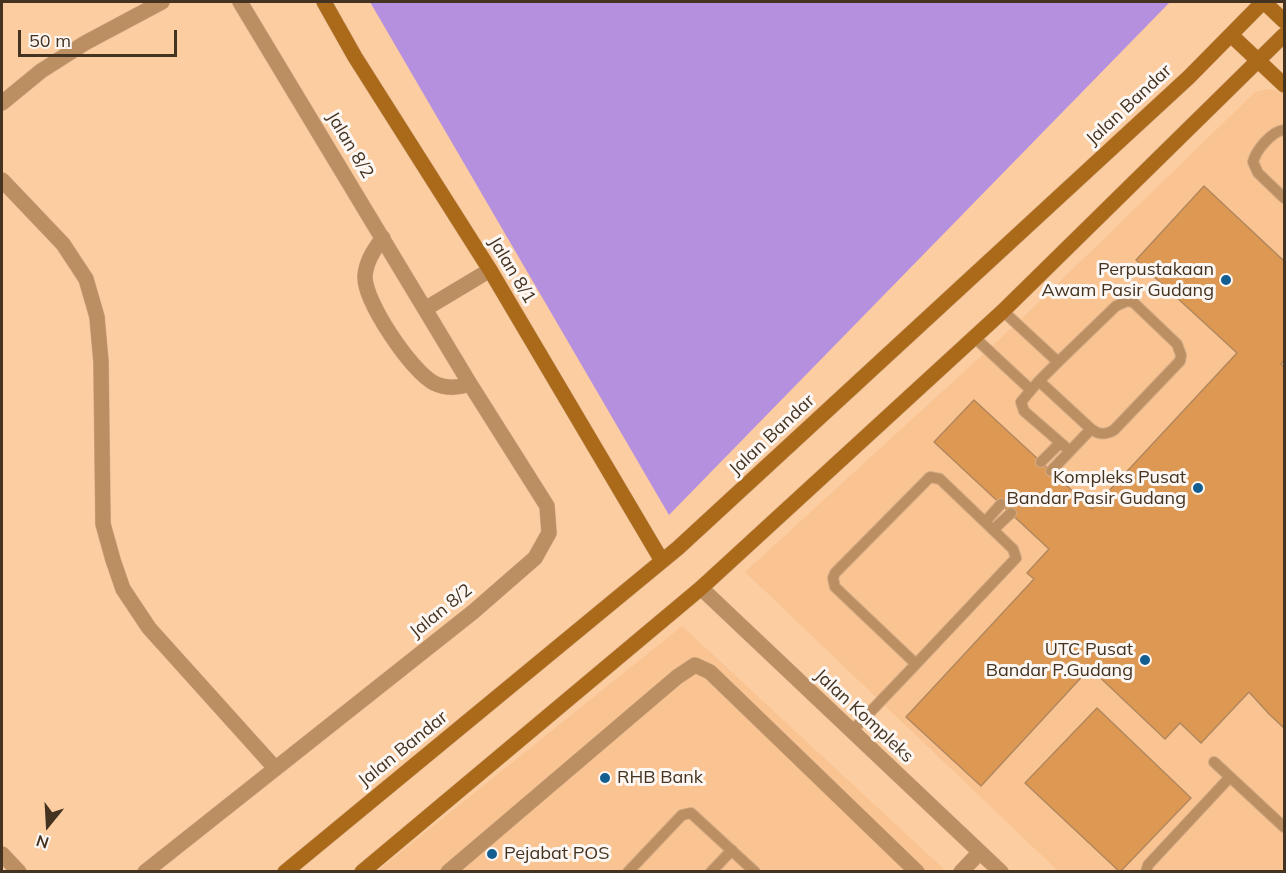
<!DOCTYPE html>
<html>
<head>
<meta charset="utf-8">
<style>
  body { margin:0 }
  #map { position:relative; width:1286px; height:873px; overflow:hidden; background:#fccda1; font-family:Mulish,sans-serif }
  canvas { display:block }
  .frame { position:absolute; inset:0; border:3px solid #453321; pointer-events:none }
  .north { position:absolute; left:18px; top:795px; width:60px; height:60px; -webkit-text-stroke:4px #fcf7f3; paint-order:stroke; rotate:198deg; font-size:16px; font-weight:700; line-height:24px; text-align:center; color:#453321 }
  .north::after { content:''; display:block; margin:auto; width:21px; height:27px; background:#453321; clip-path:polygon(50% 0,100% 100%,50% 72%,0 100%) }
  .scale { position:absolute; left:18px; top:30px; width:159px; height:27px; box-sizing:border-box; border:3px solid #453321; border-top:0; padding-left:8px; font-size:18px; line-height:21px; white-space:nowrap; color:#453321; -webkit-text-stroke:4px #fcf7f3; paint-order:stroke }
</style>
</head>
<body>
<div id="map">
<canvas width="1286" height="873"></canvas>
<div class="frame"></div>
<div class="north">N</div>
<div class="scale">50 m</div>
</div>
<script>
const c = document.querySelector('canvas').getContext('2d');
c.lineJoin = 'round';
function fill(path, color) { c.fillStyle = color; c.fill(path, 'evenodd'); }
function trace(path, color, width, dash) { c.strokeStyle = color; c.lineWidth = width; c.lineCap = dash ? 'butt' : 'round'; c.setLineDash(dash || []); c.stroke(path); }
function write(font, color, halo, rows, align = 'center') {
  c.font = font + ' Mulish,sans-serif'; c.lineWidth = 6; c.setLineDash([]); c.textBaseline = 'middle'; c.strokeStyle = halo; c.fillStyle = color; for (const [text, x, y, turn = 0] of rows) {
    c.save(); c.translate(x, y); c.rotate((+turn || 0) * Math.PI / 180); c.textAlign = isNaN(turn) ? turn : align; if (halo) c.strokeText(text, 0, 0); c.fillText(text, 0, 0); c.restore();
  }
}
const built = new Path2D(`
  M1269 89 1284 92V871H1058L745 572 1016 324 1255 92Z
  M682 626 946 871 376 872Z`);
const forest = new Path2D(`
  M370 2H1170L669 515Z`);
const building = new Path2D(`
  M1204 186 1284 261V360L1281 364 1284 367V728L1269 714 1249 692 1201 743 1180 723 1165 739 1090 668 981 786 906 717 1034 579 1027 573 1049 549 934 442 974 400 1092 509 1237 353 1136 260Z
  M1097 708 1191 798 1120 872 1025 783Z`);
const lane = new Path2D(`
  M1284 130C1272 131 1256 150 1253 162L1258 173 1284 198
  M974 337 1031 390 1039 381 1091 429C1099 435 1106 435 1114 430L1180 361 1181 355 1177 344 1133 302 1127 301 1116 306 1058 362 1003 311
  M1039 381 1058 362
  M1031 390 1021 402 1024 411 1070 451
  M1041 462 1060 443
  M1051 471 1091 429
  M930 477 940 479 1013 549 1016 558 916 664 835 587 833 578 835 573Z
  M985 522 1001 504
  M993 530 1011 513
  M852 731 916 664
  M1214 762 1284 827
  M628 872 682 815 691 813 755 872
  M711 872 732 850
  M1146 872 1148 865 1230 777`);
const street = new Path2D(`
  M2 103 41 71 85 43 162 2
  M2 180 63 244 86 279 97 317 101 362 103 524 113 560 123 589 149 628 275 768
  M383 238C374 249 366 261 365 276 364 301 411 371 434 383 446 389 458 388 470 384
  M425 309 490 270
  M701 588 1001 872
  M2 854 19 872
  M145 872 473 612 535 558 549 533 547 506 470 384 240 2
  M448 872 677 677 695 665 710 672 917 872
  M961 872 980 852`);
const secondary = new Path2D(`
  M324 2 355 57 490 270 662 561
  M1264 2 1284 21
  M1231 35 1284 85
  M285 872 678 548 1189 77 1263 2
  M362 872 701 588 1003 311 1284 35`);
const markers = [
  [1226,280,6,"#135e91"],
  [1198,488,6,"#135e91"],
  [1145,660,6,"#135e91"],
  [605,778,6,"#135e91"],
  [492,854,6,"#135e91"]
];
const streetNames = [
  ["Jalan Bandar",1129,105,-43],
  ["Jalan 8/2",350,145,59],
  ["Jalan 8/1",512,270,59],
  ["Jalan Bandar",772,435,-43],
  ["Jalan 8/2",441,611,-39],
  ["Jalan Kompleks",864,716,43],
  ["Jalan Bandar",403,749,-39]
];
const poiNames = [
  ["Perpustakaan",1214,270],
  ["Awam Pasir Gudang",1214,291],
  ["Kompleks Pusat",1186,478],
  ["Bandar Pasir Gudang",1186,499],
  ["UTC Pusat",1133,650],
  ["Bandar P.Gudang",1133,671],
  ["RHB Bank",617,778,"left"],
  ["Pejabat POS",504,854,"left"]
];
fill(built, '#f9c492');
fill(forest, '#b490df');
fill(building, '#dd9954');
trace(building, '#b3875d', 1.5);
trace(lane, '#d4ab85', 12);
trace(street, '#d4ab85', 16);
trace(secondary, '#d4ab85', 16);
trace(lane, '#bc8f63', 10);
trace(street, '#bc8f63', 15);
trace(secondary, '#ab691a', 15);
for (const [x, y, r, color] of markers) { const dot = new Path2D(); dot.arc(x, y, r, 0, 2 * Math.PI); c.fillStyle = color; c.fill(dot); trace(dot, '#fcf7f3', 2); }
write('18px', '#453321', '#fcf7f3', streetNames);
write('18px', '#453321', '#fcf7f3', poiNames, 'right');
</script>
</body>
</html>
